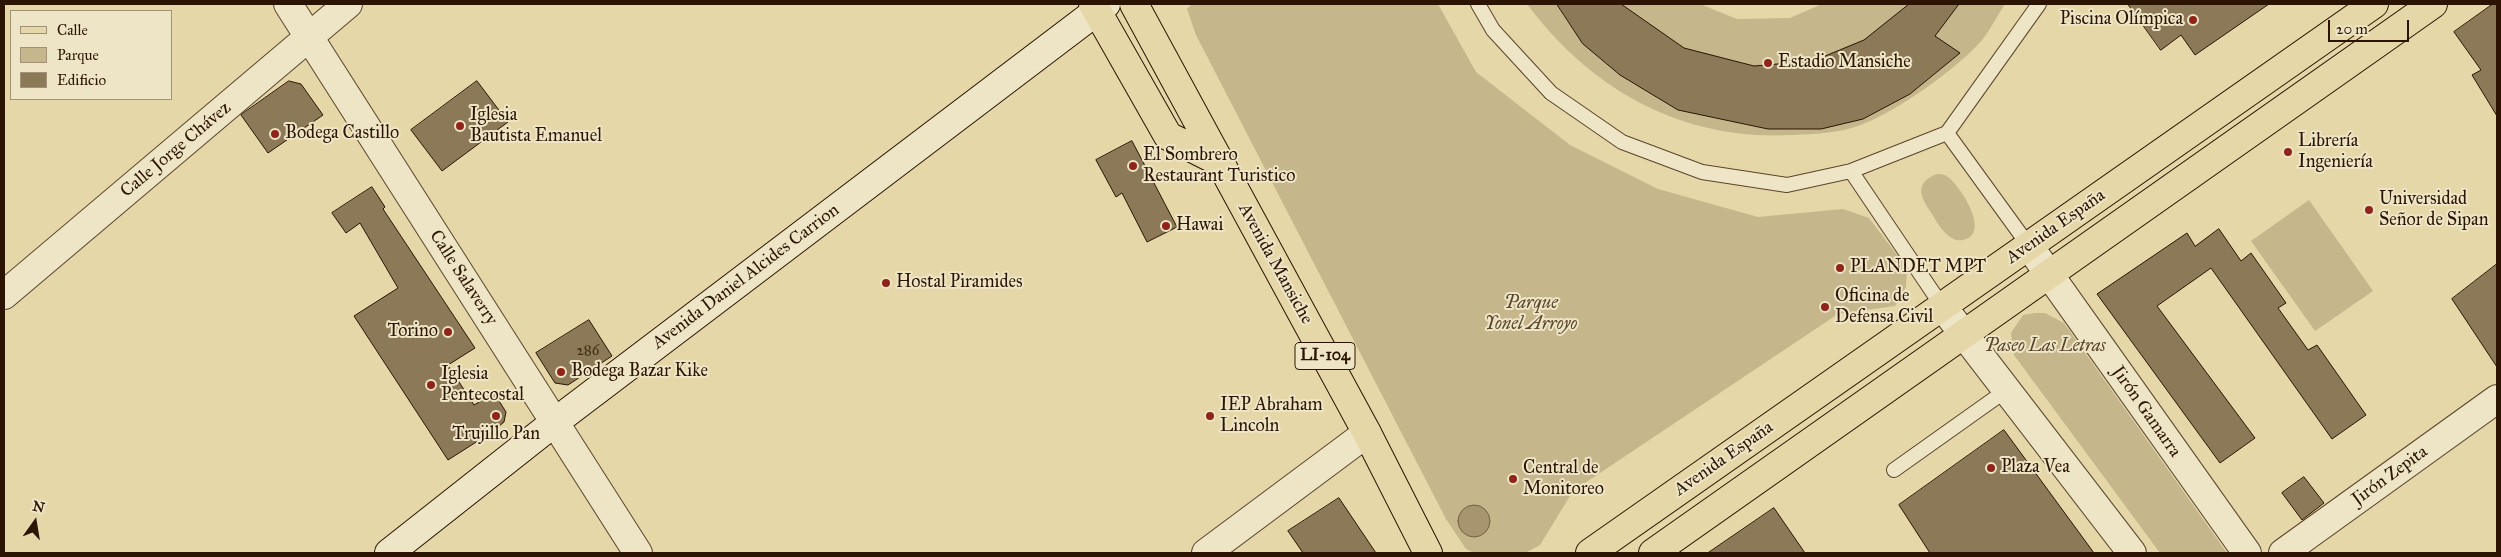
<!DOCTYPE html>
<html>
<head>
<meta charset="utf-8">
<style>
  body { margin:0 }
  #map { position:relative; width:2501px; height:557px; overflow:hidden; background:#e5d7a8; font-family:"IM FELL Great Primer",serif }
  canvas { display:block }
  .frame { position:absolute; inset:0; border:5px solid #2b1401; pointer-events:none }
  .legend { position:absolute; left:10px; top:10px; width:162px; height:90px; box-sizing:border-box; background:#eee5c6; border:1px solid #a09177; margin:0; padding:6px 9px; list-style:none; font-size:15px; color:#2b1401 }
  .legend li { display:flex; align-items:center; gap:10px; height:25px }
  .legend b { width:25px; border:1px solid #a09177 }
  .north { position:absolute; left:10px; top:497px; width:50px; height:50px; -webkit-text-stroke:4px #eee5c6; paint-order:stroke; rotate:13deg; font-size:14px; font-weight:700; line-height:20px; text-align:center; color:#2b1401 }
  .north::after { content:''; display:block; margin:auto; width:18px; height:22px; background:#2b1401; clip-path:polygon(50% 0,100% 100%,50% 72%,0 100%) }
  .scale { position:absolute; left:2328px; top:20px; width:81px; height:22px; box-sizing:border-box; border:2px solid #2b1401; border-top:0; padding-left:6px; font-size:15px; line-height:18px; white-space:nowrap; color:#2b1401; -webkit-text-stroke:4px #eee5c6; paint-order:stroke }
</style>
</head>
<body>
<div id="map">
<canvas width="2501" height="557"></canvas>
<div class="frame"></div>
<ul class="legend">
<li><b style="height:6px;background:#e5d7a8"></b>Calle</li>
<li><b style="height:14px;background:#c5b68c"></b>Parque</li>
<li><b style="height:14px;background:#8c7958"></b>Edificio</li>
</ul>
<div class="north">N</div>
<div class="scale">20 m</div>
</div>
<script>
const c = document.querySelector('canvas').getContext('2d');
c.lineJoin = 'round';
function fill(path, color) { c.fillStyle = color; c.fill(path, 'evenodd'); }
function trace(path, color, width, dash) { c.strokeStyle = color; c.lineWidth = width; c.lineCap = dash ? 'butt' : 'round'; c.setLineDash(dash || []); c.stroke(path); }
function write(font, color, halo, rows, align = 'center') {
  c.font = font + ' "IM FELL Great Primer",serif'; c.lineWidth = 4; c.setLineDash([]); c.textBaseline = 'middle'; c.strokeStyle = halo; c.fillStyle = color; for (const [text, x, y, turn = 0] of rows) {
    c.save(); c.translate(x, y); c.rotate((+turn || 0) * Math.PI / 180); c.textAlign = isNaN(turn) ? turn : align; if (halo) c.strokeText(text, 0, 0); c.fillText(text, 0, 0); c.restore();
  }
}
const green = new Path2D(`
  M1192 4H1438L1476 72 1570 145 1658 189 1758 217 1843 209 1869 218 1907 268 1906 287 1895 306 1838 314 1573 491 1540 545 1525 553H1474L1466 549 1446 519 1196 35 1187 9Z
  M1527 4H1700L1737 19 1790 18 1822 4H2005C1998 15 1991 28 1983 39 1958 68 1899 110 1863 124 1841 133 1816 134 1793 135 1683 141 1592 91 1527 4Z
  M1937 174C1941 174 1944 174 1948 177 1959 185 1986 225 1970 237 1952 249 1939 226 1932 214 1921 198 1913 183 1937 174Z
  M2309 200 2373 291 2315 331 2251 241Z
  M2035 313H2045L2064 323 2227 553H2160L2014 355 2011 333 2023 315Z`);
const water = new Path2D(`
  M1458 521a16 16 0 1 1 32 0a16 16 0 1 1-32 0Z`);
const building = new Path2D(`
  M1557 4H1621L1684 48 1754 66 1813 61 1864 40 1909 4H1959L1935 36 1960 53 1910 94 1863 119 1821 129H1768L1678 110 1620 75 1583 44Z
  M2128 4H2269L2195 55 2181 35 2161 50Z
  M2493 4H2497V116L2472 75 2481 70 2454 32Z
  M289 81 301 84 323 115 268 153 241 115Z
  M477 81 508 122 442 171 411 130Z
  M1132 141 1177 227 1147 242 1122 193 1116 197 1096 160Z
  M372 187 385 207 383 209 475 348 448 365 474 405 494 393 506 412 504 422 492 432 448 460 354 316 398 288 360 223 346 233 332 213Z
  M2219 229 2241 261 2251 253 2286 303 2278 308 2308 350 2317 345 2366 415 2332 439 2211 268 2157 306 2255 438 2220 463 2097 294 2187 233 2195 246Z
  M2497 264V367L2452 299Z
  M589 320 612 356 568 385 555 383 536 353Z
  M2004 430 2094 553H1930L1899 505Z
  M2304 477 2324 503 2302 520 2282 493Z
  M1339 498 1376 553H1303L1288 531Z
  M1774 508 1805 553H1708Z`);
const lane = new Path2D(`
  M1478 4 1493 30 1551 93 1622 142 1702 172 1787 185 1851 171 1947 133 2039 4
  M1947 133 2029 246
  M1851 171 1942 306
  M1894 470 2008 389`);
const street = new Path2D(`
  M288 4 638 553
  M2029 246 2247 553
  M4 295 348 4
  M1942 306 2132 553
  M1206 553 1367 433
  M2283 553 2497 399`);
const secondary = new Path2D(`
  M389 553 555 422 1106 4`);
const primary = new Path2D(`
  M1590 553 2374 4
  M1653 553 2433 4`);
const highway = new Path2D(`
  M1093 4 1168 136 1218 161
  M1134 4 1367 433 1428 553`);
const markers = [
  [2193,20,5,"#8f2418"],
  [1768,63,5,"#8f2418"],
  [460,126,5,"#8f2418"],
  [275,134,5,"#8f2418"],
  [2288,152,5,"#8f2418"],
  [1133,166,5,"#8f2418"],
  [2369,210,5,"#8f2418"],
  [1166,226,5,"#8f2418"],
  [1840,268,5,"#8f2418"],
  [886,283,5,"#8f2418"],
  [1825,307,5,"#8f2418"],
  [448,332,5,"#8f2418"],
  [561,372,5,"#8f2418"],
  [431,385,5,"#8f2418"],
  [496,416,5,"#8f2418"],
  [1210,416,5,"#8f2418"],
  [1991,468,5,"#8f2418"],
  [1513,479,5,"#8f2418"]
];
const numberNames = [
  ["286",588,351]
];
const shields = [
  [1325,356,60]
];
const shieldNames = [
  ["LI-104",1325,356]
];
const poiNames = [
  ["Piscina Olímpica",2183,20,"right"],
  ["Estadio Mansiche",1778,63],
  ["Iglesia",470,116],
  ["Bautista Emanuel",470,137],
  ["Bodega Castillo",285,134],
  ["Librería",2298,142],
  ["Ingeniería",2298,163],
  ["El Sombrero",1143,156],
  ["Restaurant Turistico",1143,177],
  ["Universidad",2379,200],
  ["Señor de Sipan",2379,221],
  ["Hawai",1176,226],
  ["PLANDET MPT",1850,268],
  ["Hostal Piramides",896,283],
  ["Oficina de",1835,297],
  ["Defensa Civil",1835,318],
  ["Torino",438,332,"right"],
  ["Bodega Bazar Kike",571,372],
  ["Iglesia",441,375],
  ["Pentecostal",441,396],
  ["IEP Abraham",1220,406],
  ["Lincoln",1220,427],
  ["Trujillo Pan",496,435,"center"],
  ["Plaza Vea",2001,468],
  ["Central de",1523,469],
  ["Monitoreo",1523,490]
];
const streetNames = [
  ["Calle Jorge Chávez",176,150,-40],
  ["Avenida España",2056,227,-35],
  ["Avenida Mansiche",1275,264,61],
  ["Avenida Daniel Alcides Carrion",746,277,-37],
  ["Calle Salaverry",463,278,57],
  ["Jirón Gamarra",2146,412,55],
  ["Avenida España",1724,459,-35],
  ["Jirón Zepita",2390,476,-36]
];
const parkNames = [
  ["Parque",1531,304],
  ["Yonel Arroyo",1531,325],
  ["Paseo Las Letras",2045,347]
];
fill(green, '#c5b68c');
fill(water, '#a6956f');
trace(water, '#756143', 1);
fill(building, '#8c7958');
trace(building, '#2b1401', 1);
trace(lane, '#5a452b', 16);
trace(street, '#5a452b', 30);
trace(secondary, '#2b1401', 30);
trace(primary, '#2b1401', 30);
trace(highway, '#2b1401', 30);
trace(lane, '#eee5c6', 14);
trace(street, '#eee5c6', 28);
trace(secondary, '#eee5c6', 28);
trace(primary, '#e5d7a8', 28);
trace(highway, '#e5d7a8', 28);
for (const [x, y, r, color] of markers) { const dot = new Path2D(); dot.arc(x, y, r, 0, 2 * Math.PI); c.fillStyle = color; c.fill(dot); trace(dot, '#eee5c6', 2); }
write('15px', '#432d17', null, numberNames);
for (const [x, y, w] of shields) { const box = new Path2D(); box.roundRect(x - w / 2, y - 13.5, w, 27, 4); c.fillStyle = '#eee5c6'; c.fill(box); trace(box, '#2b1401', 1); }
write('bold 16px', '#2b1401', null, shieldNames);
write('18px', '#2b1401', '#eee5c6', poiNames, 'left');
write('18px', '#2b1401', '#eee5c6', streetNames);
write('italic 18px', '#59452b', '#eee5c6', parkNames);
</script>
</body>
</html>
